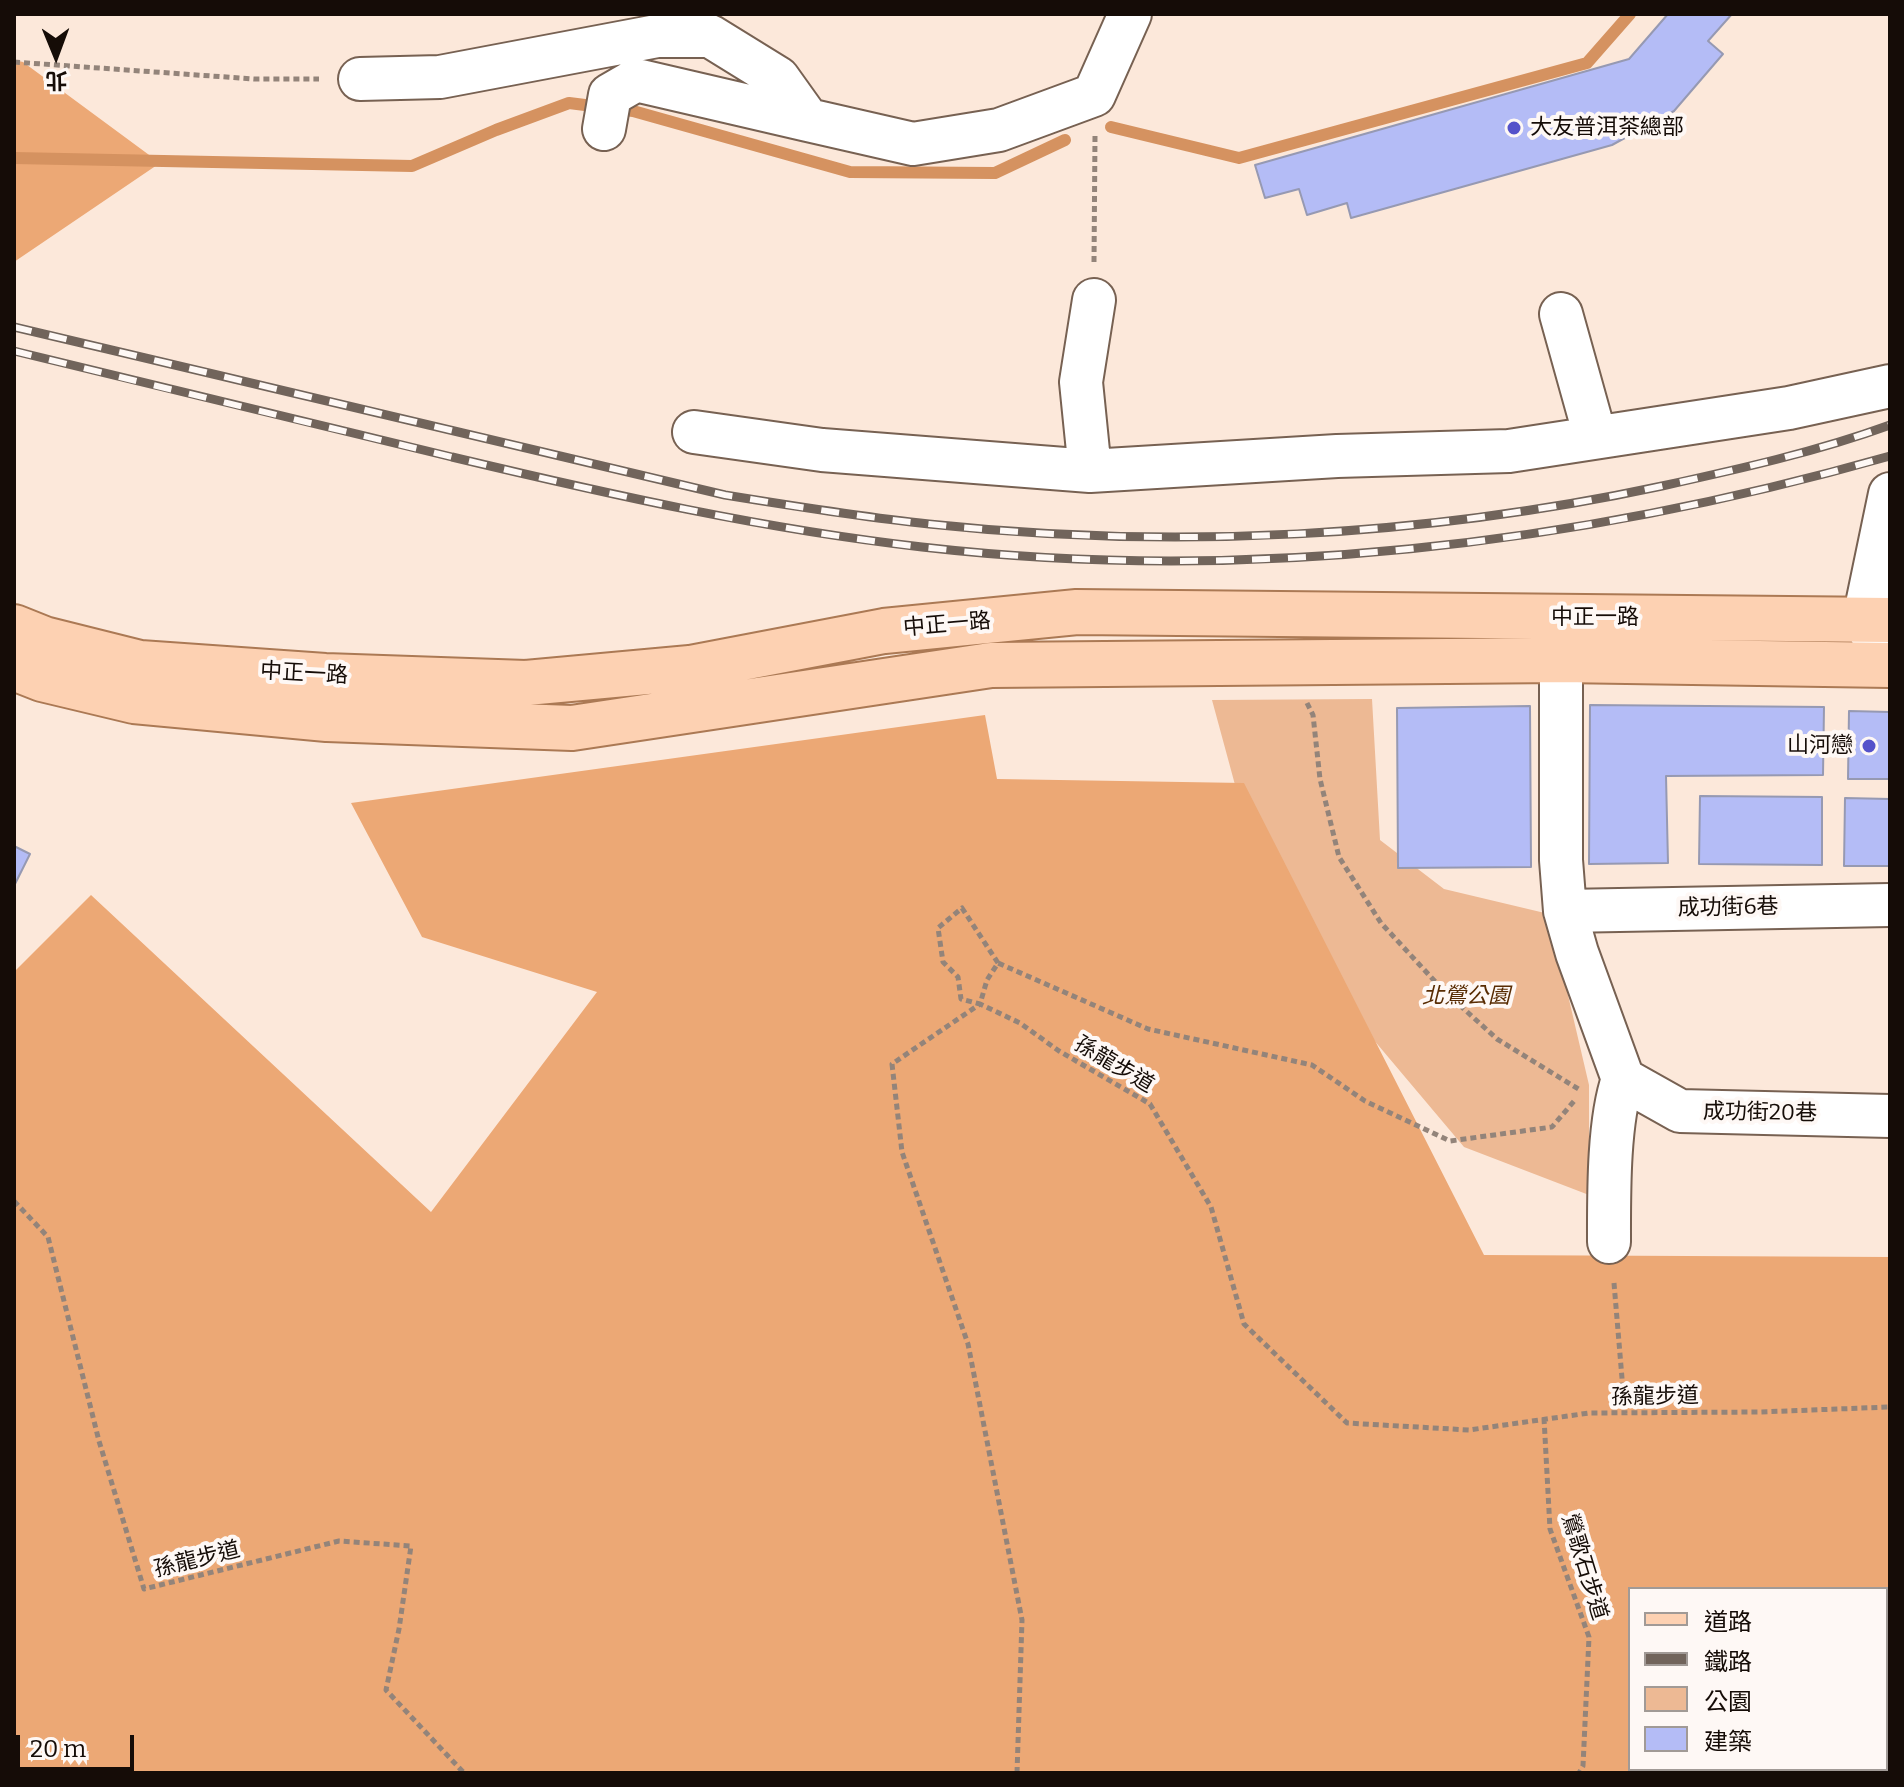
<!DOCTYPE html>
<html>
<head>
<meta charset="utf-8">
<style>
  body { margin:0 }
  #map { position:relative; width:1904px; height:1787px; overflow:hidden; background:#fce8da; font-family:Bitter,"Noto Sans TC",serif }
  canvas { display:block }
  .frame { position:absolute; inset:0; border:16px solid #150c07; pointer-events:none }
  .legend { position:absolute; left:1628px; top:1587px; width:260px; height:184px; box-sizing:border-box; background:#fef8f5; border:2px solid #a19a96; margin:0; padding:10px 14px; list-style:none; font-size:24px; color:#150c07 }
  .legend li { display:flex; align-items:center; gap:16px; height:40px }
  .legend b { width:40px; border:2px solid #a19a96 }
  .north { position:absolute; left:16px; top:16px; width:80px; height:80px; -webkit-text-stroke:6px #fef8f5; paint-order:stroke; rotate:179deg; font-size:22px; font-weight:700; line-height:32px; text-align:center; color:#150c07 }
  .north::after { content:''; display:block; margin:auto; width:28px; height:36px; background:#150c07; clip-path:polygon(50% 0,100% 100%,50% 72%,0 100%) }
  .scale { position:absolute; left:16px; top:1735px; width:118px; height:36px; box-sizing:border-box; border:4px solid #150c07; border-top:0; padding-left:10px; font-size:24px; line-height:28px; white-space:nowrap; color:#150c07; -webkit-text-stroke:6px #fef8f5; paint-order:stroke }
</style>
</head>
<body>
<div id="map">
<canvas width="1904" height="1787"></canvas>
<div class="frame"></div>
<ul class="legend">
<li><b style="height:10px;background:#fdd1b2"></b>道路</li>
<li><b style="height:10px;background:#71645b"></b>鐵路</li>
<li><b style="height:22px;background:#edb994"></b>公園</li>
<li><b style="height:22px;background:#b4bcf6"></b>建築</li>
</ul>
<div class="north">北</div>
<div class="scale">20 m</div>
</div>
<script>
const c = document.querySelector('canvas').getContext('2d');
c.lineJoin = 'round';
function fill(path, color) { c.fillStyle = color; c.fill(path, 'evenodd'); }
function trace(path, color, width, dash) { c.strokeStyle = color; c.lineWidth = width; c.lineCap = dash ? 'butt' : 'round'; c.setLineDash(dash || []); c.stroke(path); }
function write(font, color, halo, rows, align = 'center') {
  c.font = font + ' Bitter,"Noto Sans TC",serif'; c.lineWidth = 8; c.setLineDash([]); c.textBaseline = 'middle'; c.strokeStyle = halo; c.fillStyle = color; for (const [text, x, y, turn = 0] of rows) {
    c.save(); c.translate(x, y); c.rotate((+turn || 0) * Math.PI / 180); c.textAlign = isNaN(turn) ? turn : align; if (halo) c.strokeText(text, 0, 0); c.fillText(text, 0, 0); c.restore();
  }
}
const green = new Path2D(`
  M1372 699 1380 840 1444 889 1549 914 1589 1085V1195L1464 1147 1303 956 1247 829 1212 700Z`);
const forest = new Path2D(`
  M14 60 23 62 160 163 14 262Z
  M985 715 997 779 1244 783 1484 1255 1890 1257V1773H14V972L91 895 431 1212 597 992 422 937 351 803ZM1630 1589H1886V1769H1630Z`);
const stream = new Path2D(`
  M1111 127 1239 158 1587 63 1630 14
  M14 158 412 166 496 130 569 103 633 111 850 172 995 173 1065 140`);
const building = new Path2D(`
  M1668 14H1732L1708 41 1723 54 1674 111 1612 145 1351 218 1347 203 1307 215 1299 189 1265 198 1255 165 1629 59Z
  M1590 705 1824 707 1823 775 1666 776 1668 863 1589 864Z
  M1530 706 1531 867 1398 868 1397 708Z
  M1849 711 1890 712V779H1848Z
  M1700 796 1822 797V865L1699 864Z
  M1845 798 1890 799V866H1844Z
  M14 846 30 854 14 886Z`);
const path = new Path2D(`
  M14 62 254 79H319
  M1094 262 1095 136
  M1307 703 1313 715 1320 779 1339 857 1381 923 1442 989 1497 1039 1580 1090
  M998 963 962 908 938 928 943 962 958 977 961 999 980 1004 987 980 998 963 1148 1029 1312 1065 1365 1101 1450 1141 1552 1127 1575 1100
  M14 1201 48 1237 99 1441 144 1589 339 1541 411 1546 399 1629 386 1690 464 1773
  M1614 1283 1625 1414
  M1544 1418 1550 1529 1589 1637 1583 1766 1579 1773
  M1017 1773 1022 1620 968 1344 902 1152 892 1064 980 1004 1020 1023 1059 1051 1150 1104 1211 1207 1244 1324 1347 1423 1469 1430 1589 1413 1759 1412 1890 1407`);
const minor = new Path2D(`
  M360 79 440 77 657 36H710L778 78 808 120 913 144 999 130 1094 95 1130 14
  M604 129 610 95 636 80 808 120
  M1561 314 1595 436
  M694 432 822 450 1090 471 1337 456 1509 451 1789 408 1890 386
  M1090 471 1081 382 1094 300
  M1880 650 1864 619 1890 494
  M1561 660V860L1565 911 1577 953 1623 1079 1680 1111 1890 1116
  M1565 911 1890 905
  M1609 1242C1609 1196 1608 1122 1623 1079`);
const major = new Path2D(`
  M14 627 44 639 140 663 325 676 526 683 690 668 884 631 1077 612 1890 620
  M14 668 42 679 134 701 327 719 572 728 991 665 1561 660 1890 665`);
const rail = new Path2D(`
  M14 327 725 495C793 506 861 517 929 524 1173 550 1423 537 1662 486 1739 469 1816 452 1890 425
  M14 351C160 387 306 422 452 457 608 494 763 529 922 547 1247 584 1577 545 1890 456`);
const markers = [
  [1514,128,8,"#5552ca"],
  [1869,746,8,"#5552ca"]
];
const poiNames = [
  ["大友普洱茶總部",1530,128],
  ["山河戀",1853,746,"right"]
];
const streetNames = [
  ["中正一路",1595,618],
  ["中正一路",947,625,-5],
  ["中正一路",304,674,3],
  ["成功街6巷",1728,908,-1],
  ["孫龍步道",1114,1065,31],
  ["成功街20巷",1760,1113,1],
  ["孫龍步道",1655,1397,-1],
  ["孫龍步道",197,1560,-14],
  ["鶯歌石步道",1584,1567,73]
];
const parkNames = [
  ["北鶯公園",1466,997]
];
fill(green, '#edb994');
fill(forest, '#eca875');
trace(stream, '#d59260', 12);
fill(building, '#b4bcf6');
trace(building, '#9699b2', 2);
trace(minor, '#776152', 46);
trace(major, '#ab7954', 48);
trace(path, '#93847a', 5, [6, 4]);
trace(minor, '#fff', 42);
trace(major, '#fdd1b2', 44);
trace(rail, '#71645b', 9);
trace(rail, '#fef8f5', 6, [18]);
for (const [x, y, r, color] of markers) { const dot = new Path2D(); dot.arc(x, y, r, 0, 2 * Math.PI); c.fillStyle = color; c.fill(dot); trace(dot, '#fef8f5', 3); }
write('22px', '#150c07', '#fef8f5', poiNames, 'left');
write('22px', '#150c07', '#fef8f5', streetNames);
write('italic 22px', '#582c03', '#fef8f5', parkNames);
</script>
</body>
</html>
